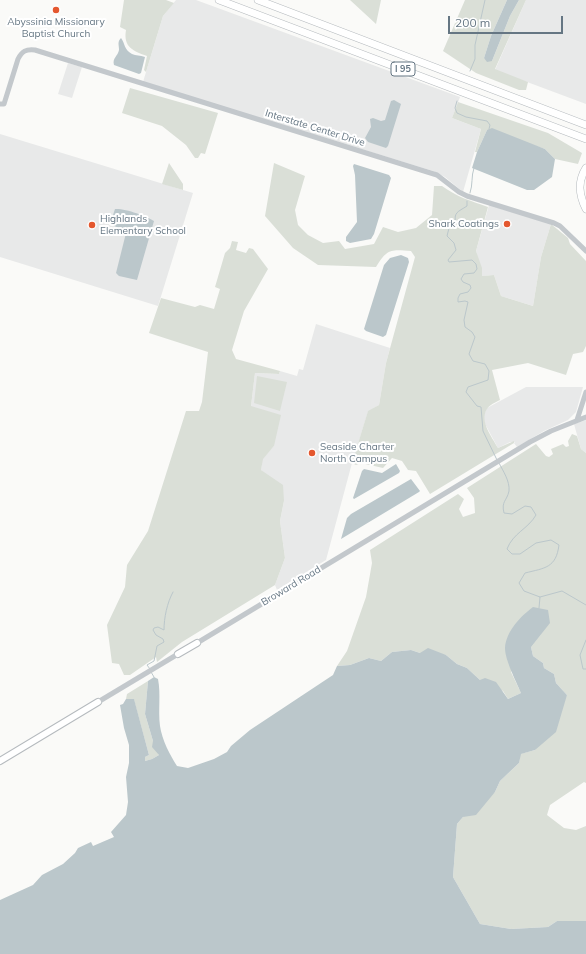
<!DOCTYPE html>
<html>
<head>
<meta charset="utf-8">
<style>
  body { margin:0 }
  #map { position:relative; width:586px; height:954px; overflow:hidden; background:#fafaf8; font-family:Mulish,sans-serif }
  canvas { display:block }
  .scale { position:absolute; left:448px; top:16px; width:115px; height:18px; box-sizing:border-box; border:2px solid #657683; border-top:0; padding-left:5px; font-size:12px; line-height:14px; white-space:nowrap; color:#657683; -webkit-text-stroke:3px #fff; paint-order:stroke }
</style>
</head>
<body>
<div id="map">
<canvas width="586" height="954"></canvas>
<div class="scale">200 m</div>
</div>
<script>
const c = document.querySelector('canvas').getContext('2d');
c.lineJoin = 'round';
function fill(path, color) { c.fillStyle = color; c.fill(path, 'evenodd'); }
function trace(path, color, width, dash) { c.strokeStyle = color; c.lineWidth = width; c.lineCap = dash ? 'butt' : 'round'; c.setLineDash(dash || []); c.stroke(path); }
function write(font, color, halo, rows, align = 'center') {
  c.font = font + ' Mulish,sans-serif'; c.lineWidth = 4; c.setLineDash([]); c.textBaseline = 'middle'; c.strokeStyle = halo; c.fillStyle = color; for (const [text, x, y, turn = 0] of rows) {
    c.save(); c.translate(x, y); c.rotate((+turn || 0) * Math.PI / 180); c.textAlign = isNaN(turn) ? turn : align; if (halo) c.strokeText(text, 0, 0); c.fillText(text, 0, 0); c.restore();
  }
}
const built = new Path2D(`
  M176 0H196L460 97 452 118 481 129 463 192 445 177 433 171 143 82 163 16Z
  M526 0H586V104L495 70Z
  M68 63 82 67 72 98 58 94Z
  M0 134 193 193 158 306 0 257Z
  M489 205 551 224 541 257 533 306 501 296 494 275 482 276 476 251Z
  M316 324 390 348 386 363 379 405 368 412 352 463 326 560 277 590 275 585 285 558 280 521 284 501 261 470 262 459 274 446 251 406 255 373 279 374 280 371 297 376 299 369 303 370Z
  M526 387H583L576 412 568 420 544 431 517 447 514 443 515 442H510L498 448 484 422V415L487 408Z
  M586 420V453L581 449 574 424Z`);
const green = new Path2D(`
  M124 0H166L174 3 163 16 146 72 144 70 147 56C133 51 123 47 126 30L120 27Z
  M346 0H381L376 24 350 0Z
  M465 0H507L491 36 484 58 492 61 510 16 519 0H526L495 69 528 82 526 90H519L476 73 443 51Z
  M130 88 218 113 205 154 201 153 198 158H195L186 145 162 126 122 113Z
  M458 102 548 133 582 153 578 164 555 159 545 149 487 130 477 152H475L481 129 452 118Z
  M169 163 183 184V190L162 184Z
  M274 163 305 176 295 210 298 225 308 235 323 243 339 241 345 249 374 244 383 227 398 232 416 228 432 215 434 186H442C457 197 471 201 488 207L476 251 482 268V276L494 275 501 296 533 306 541 257 551 224 568 238 570 244 586 261V346L583 352 573 354 566 375 528 363 492 370 500 400C496 402 489 405 487 409 479 421 492 437 498 448L514 441V443L430 494 416 471 408 470 402 461 392 458 383 468 361 463 356 465 352 463 368 411 379 405 386 363 415 257 411 251C390 249 387 249 376 267L318 265 293 248 265 216Z
  M232 241 238 242 236 250 246 253 249 248 253 249 268 269 244 311 232 350 236 359 280 371 279 374 255 373 251 406 281 415 274 446 263 459 261 470 283 485 284 501 280 521 285 558 275 585 182 642 157 662 156 657 130 675H124L119 664 112 663 107 625 125 587 127 565 148 531 186 411H199L202 402 208 352 149 333 161 298 195 307 200 305 214 309 220 289 215 287 225 253 230 248Z
  M257 376 287 382 280 411 254 403Z
  M572 434 577 436 581 449 586 453V783L584 782 550 805 547 815 564 828 576 830 586 826V921H557L548 927 511 929 480 924 453 877 457 824 463 817 495 792 500 781 519 763 520 754 535 750 567 695 556 683 554 674 544 668 543 663 533 656 531 647 550 623 511 672 521 693 508 699 503 691 480 680 467 668 457 664 446 655 420 653 411 650 392 652 381 661 369 658 350 665 337 666 347 651 366 597 372 563 370 550 458 494 464 499 459 509 463 517 475 513 474 498 467 488 536 444 546 456 549 457 553 454 551 449 563 444 566 447 569 446 568 441Z
  M148 681 145 714 153 741 159 755 152 759 145 761V757L149 755 134 700 126 699 127 694Z`);
const water = new Path2D(`
  M507 0H519L510 16 492 61 487 62 484 58 491 36Z
  M121 38C125 43 124 50 132 54 136 56 140 55 145 57L141 73 139 74 114 65C112 58 118 56 119 50 119 45 117 42 121 38Z
  M394 100 401 104 388 146 386 148 368 142 365 138 371 127 370 119 373 118 381 121 385 120 391 101Z
  M492 128 545 149 555 159 552 177 534 190H527L472 168 477 152 487 130Z
  M354 164 389 175 391 178 374 234 371 239 350 243 346 241V237L357 222 355 175 353 166Z
  M115 209C124 208 147 216 154 221L137 280 119 276 116 273 126 233 123 230 110 224Z
  M401 255 408 258 409 262 386 335 383 337 366 331 364 329 384 265 390 258Z
  M396 464 400 471 399 473 354 499 353 498 362 471 364 469 382 473Z
  M411 479 420 491 419 492 341 539 347 518 351 514Z
  M533 607 548 610 550 623 531 647 533 656 543 663 544 668 554 674 556 683 567 695 556 732 535 750 521 754 519 763 500 781 495 792 476 815 463 817 457 824 453 877 480 924 511 929 548 927 557 921H586V954H0V900L33 885 42 875 63 864 75 853 78 848 91 842 93 846 114 837 111 832 126 815 128 802 126 777 129 763V745L124 728 120 705 123 704 126 699H134L149 755 145 757V761L152 759 159 755 152 747 153 741 145 714 148 681 154 677 158 679C161 694 158 710 160 726 162 740 170 755 177 766L188 768 214 759 227 752 231 746 250 730 333 675 337 666 350 665 369 658 381 661 392 652 411 650 420 653 428 648 446 655 457 664 467 668 480 680 485 678 496 682 508 699 521 693C516 681 505 660 505 648 506 631 521 616 533 607Z`);
const stream = new Path2D(`
  M470 71 475 59V45L485 0
  M457 101 455 108 457 113 466 117 487 121 490 125 489 129
  M470 193C473 185 471 176 474 168
  M467 201V206C458 212 453 212 456 224L449 228 447 236 454 243 456 250 448 260 449 262 472 260 476 264 477 269 474 273 464 274 461 279 463 282 470 285 471 288 468 292 460 294 458 298V302L465 301 468 302 464 320 465 327 472 332 475 337 469 354 473 361 485 364 489 371 488 380 468 387 466 392 477 406 481 407 483 431 497 460
  M499 463C503 471 510 481 509 491 507 501 501 501 504 513L512 514 525 506 531 507 536 515C528 529 513 533 507 549L512 554H520L536 543 551 540 559 545C556 568 545 568 525 573L519 583 524 591 540 597 539 608
  M540 597 562 591 586 605
  M586 640 580 655 583 669H586
  M150 669 147 665 154 661 157 646 164 642 163 639 156 635 153 630 154 628 158 627 164 630C164 618 167 603 173 592
  M151 672 154 677`);
const minor = new Path2D(`
  M0 104H4L18 59C22 51 26 49 35 50L437 175 459 192 467 196 554 223 560 226 586 251
  M577 420 586 392
  M197 643 530 442 551 431 586 417
  M98 702 178 654`);
const major = new Path2D(`
  M178 654 197 643
  M0 761 98 702`);
const highway = new Path2D(`
  M219 0 586 139
  M258 0 586 125
  M586 168C577 182 579 195 586 209`);
const markers = [
  [56,10,4,"#e4572e"],
  [507,224,4,"#e4572e"],
  [92,225,4,"#e4572e"],
  [312,453,4,"#e4572e"]
];
const shields = [
  [403,69,24]
];
const shieldNames = [
  ["I 95",403,69]
];
const poiNames = [
  ["Abyssinia Missionary",56,22,"center"],
  ["Baptist Church",56,34,"center"],
  ["Highlands",100,219],
  ["Elementary School",100,231],
  ["Shark Coatings",499,224,"right"],
  ["Seaside Charter",320,447],
  ["North Campus",320,459]
];
const streetNames = [
  ["Interstate Center Drive",315,128,17],
  ["Broward Road",291,586,-31]
];
fill(built, '#e8e9e9');
fill(green, '#dadfd7');
fill(water, '#bbc7cb');
trace(stream, '#bbc7cb', 1);
trace(major, '#b5babe', 8);
trace(highway, '#b4b9bd', 8);
trace(minor, '#c3c8cc', 5);
trace(major, '#fff', 6);
trace(highway, '#fff', 7);
for (const [x, y, r, color] of markers) { const dot = new Path2D(); dot.arc(x, y, r, 0, 2 * Math.PI); c.fillStyle = color; c.fill(dot); trace(dot, '#fff', 1.5); }
for (const [x, y, w] of shields) { const box = new Path2D(); box.roundRect(x - w / 2, y - 7, w, 14, 3); c.fillStyle = '#fff'; c.fill(box); trace(box, '#657683', 1); }
write('bold 9px', '#657683', null, shieldNames);
write('10px', '#657683', '#fff', poiNames, 'left');
write('10px', '#657683', '#fff', streetNames);
</script>
</body>
</html>
